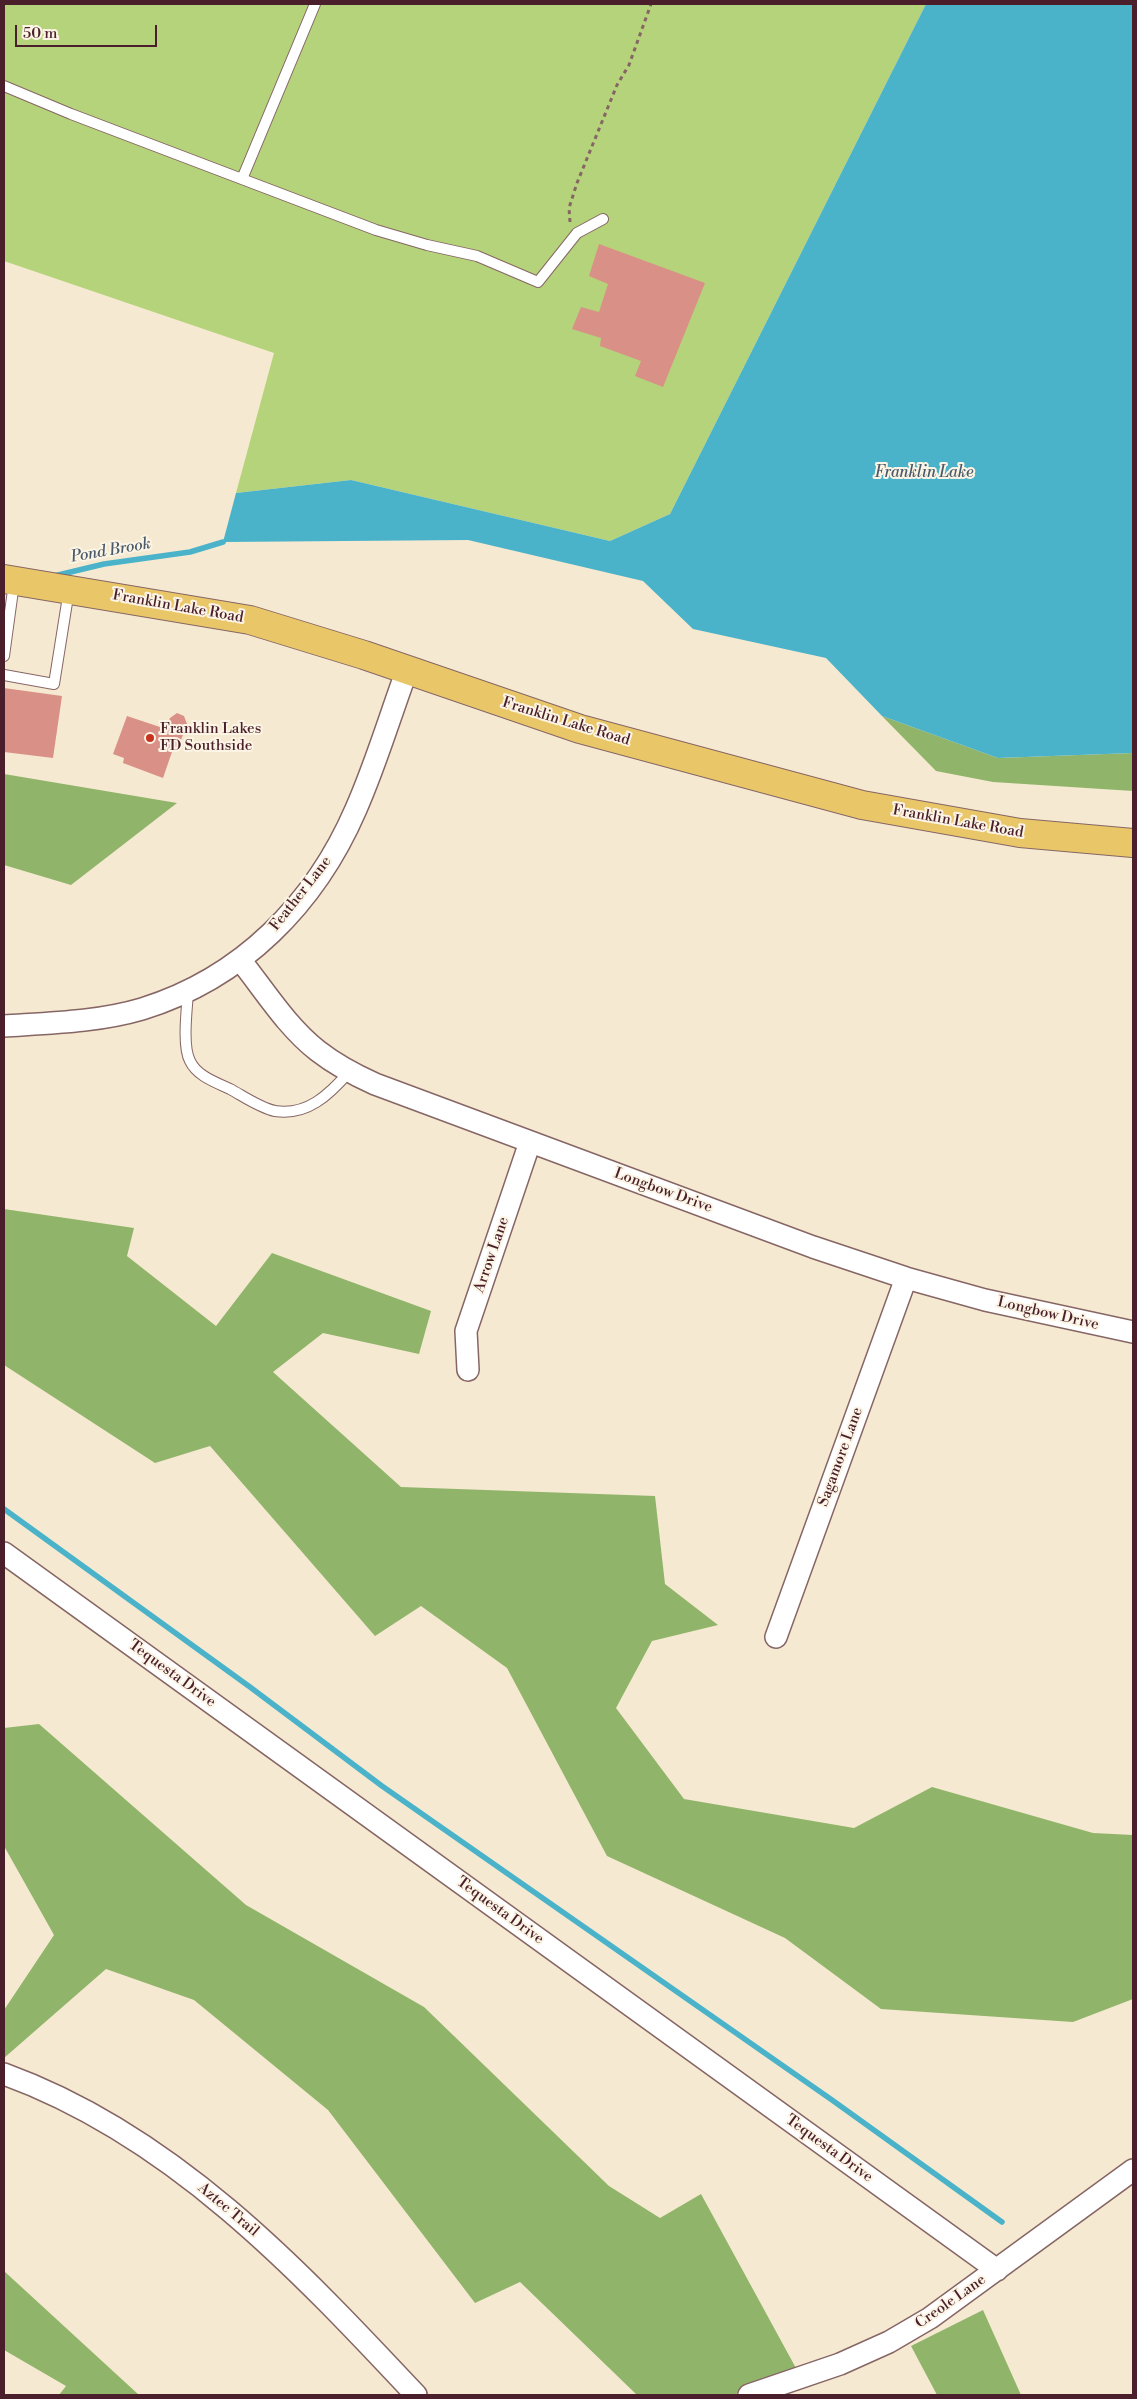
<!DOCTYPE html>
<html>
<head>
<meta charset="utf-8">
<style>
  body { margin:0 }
  #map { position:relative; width:1137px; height:2399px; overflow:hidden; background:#f6e9d1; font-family:"Libre Bodoni",serif }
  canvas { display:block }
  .frame { position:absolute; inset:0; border:5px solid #4a1f2b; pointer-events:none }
  .scale { position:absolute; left:15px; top:25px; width:142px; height:22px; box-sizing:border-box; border:2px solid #4a1f2b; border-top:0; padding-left:6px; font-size:15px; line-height:18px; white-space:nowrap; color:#4a1f2b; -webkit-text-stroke:4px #fcf5e5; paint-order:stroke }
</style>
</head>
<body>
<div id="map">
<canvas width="1137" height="2399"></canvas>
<div class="frame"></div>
<div class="scale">50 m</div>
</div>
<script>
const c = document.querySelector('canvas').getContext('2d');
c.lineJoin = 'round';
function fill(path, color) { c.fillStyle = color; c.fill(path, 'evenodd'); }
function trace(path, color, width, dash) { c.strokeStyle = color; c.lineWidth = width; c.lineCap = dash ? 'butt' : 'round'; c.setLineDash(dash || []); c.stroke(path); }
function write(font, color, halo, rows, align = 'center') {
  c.font = font + ' "Libre Bodoni",serif'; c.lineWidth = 4; c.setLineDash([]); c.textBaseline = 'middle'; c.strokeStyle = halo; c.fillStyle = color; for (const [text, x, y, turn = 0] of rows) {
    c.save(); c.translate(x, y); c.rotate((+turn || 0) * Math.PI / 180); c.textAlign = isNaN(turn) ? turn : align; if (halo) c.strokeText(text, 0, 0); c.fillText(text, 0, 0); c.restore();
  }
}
const green = new Path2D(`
  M4 4H926L670 514 610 541 351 480 236 493 274 353 4 261Z`);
const forest = new Path2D(`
  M882 716 998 758 1133 753V791L993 782 936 771Z
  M4 774 177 803 71 885 4 865Z
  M4 1209 134 1228 127 1256 216 1326 272 1253 431 1311 419 1354 323 1333 273 1372 401 1487 655 1496 665 1584 718 1625 652 1641 616 1708 684 1799 854 1828 932 1787 1093 1833 1133 1835V1999L1073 2022 881 2009 785 1938 607 1856 507 1668 421 1606 375 1636 210 1446 155 1463 4 1365Z
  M39 1724 246 1905 424 2007 609 2186 660 2218 701 2194 803 2381 730 2395H637L520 2282 475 2303 328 2110 194 2000 106 1969 4 2058V2010L54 1935 4 1846V1728Z
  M4 2271 139 2395H59L66 2386 4 2350Z
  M983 2310 1021 2395H937L911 2346Z`);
const water = new Path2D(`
  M926 4H1133V753L998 758 882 716 826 658 693 629 643 581 468 540 223 542 236 493 351 480 610 541 670 514Z`);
const stream = new Path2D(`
  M54 576 104 564 190 552 223 542
  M4 1509 250 1687 382 1786 832 2100 1002 2222`);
const building = new Path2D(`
  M599 244 705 283 663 387 635 376 641 361 600 346 601 338 572 329 581 307 599 312 608 284 589 276Z
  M4 688 62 696 53 758 4 752Z
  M177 713 184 716 187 724 178 748 174 746 163 778 123 763 124 758 113 754 127 716 166 729 170 718Z`);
const path = new Path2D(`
  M570 222 569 208 577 183 617 85 629 65 651 4`);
const lane = new Path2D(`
  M4 86 71 114 376 230 427 245 477 256 538 282 577 233 603 219
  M242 179 315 4
  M4 656 14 583
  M4 675 54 684 69 590
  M188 992C187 1009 182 1046 190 1061 197 1076 215 1082 230 1089 243 1096 260 1108 275 1111 307 1116 329 1095 349 1072`);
const street = new Path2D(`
  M241 961C265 991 287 1027 318 1051 336 1065 355 1075 375 1084L813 1247 906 1278 985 1300 1133 1332
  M4 1026C50 1023 98 1022 142 1009 242 978 315 904 356 809 376 764 390 716 407 670
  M468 1370 466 1331 530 1142
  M4 1553 997 2270
  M776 1637 906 1278
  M4 2074C172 2135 297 2268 416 2395
  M749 2395 840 2364 889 2342 930 2318 1133 2170`);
const primary = new Path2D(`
  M4 579 250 620 364 655 580 729 862 805 1020 833 1133 843`);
const markers = [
  [150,738,5,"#c8321e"]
];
const streetNames = [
  ["Franklin Lake Road",178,607,10],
  ["Franklin Lake Road",566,722,17],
  ["Franklin Lake Road",958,822,10],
  ["Feather Lane",301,894,-52],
  ["Longbow Drive",663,1191,20],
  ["Arrow Lane",492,1255,-71],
  ["Longbow Drive",1048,1314,13],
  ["Sagamore Lane",841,1457,-70],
  ["Tequesta Drive",172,1674,36],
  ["Tequesta Drive",500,1911,36],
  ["Tequesta Drive",829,2149,36],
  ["Aztec Trail",228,2210,40],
  ["Creole Lane",951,2302,-35]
];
const poiNames = [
  ["Franklin Lakes",160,729],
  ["FD Southside",160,746]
];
const waterNames = [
  ["Franklin Lake",924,473],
  ["Pond Brook",111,551,-10]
];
fill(green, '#b5d37a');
fill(forest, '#90b56a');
fill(water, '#4ab3c9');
trace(stream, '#4ab3c9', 5.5);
fill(building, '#d99087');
trace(lane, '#866665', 12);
trace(street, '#866665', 24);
trace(primary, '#866665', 30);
trace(path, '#866665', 3, [4, 4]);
trace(lane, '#fff', 10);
trace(street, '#fff', 21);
trace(primary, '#e9c769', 28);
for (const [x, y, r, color] of markers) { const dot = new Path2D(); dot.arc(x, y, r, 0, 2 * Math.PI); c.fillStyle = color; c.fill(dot); trace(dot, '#fcf5e5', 2); }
write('15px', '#4a1f2b', '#fcf5e5', streetNames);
write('15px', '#4a1f2b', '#fcf5e5', poiNames, 'left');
write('italic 16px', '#4a5a6a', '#fcf5e5', waterNames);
</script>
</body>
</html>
